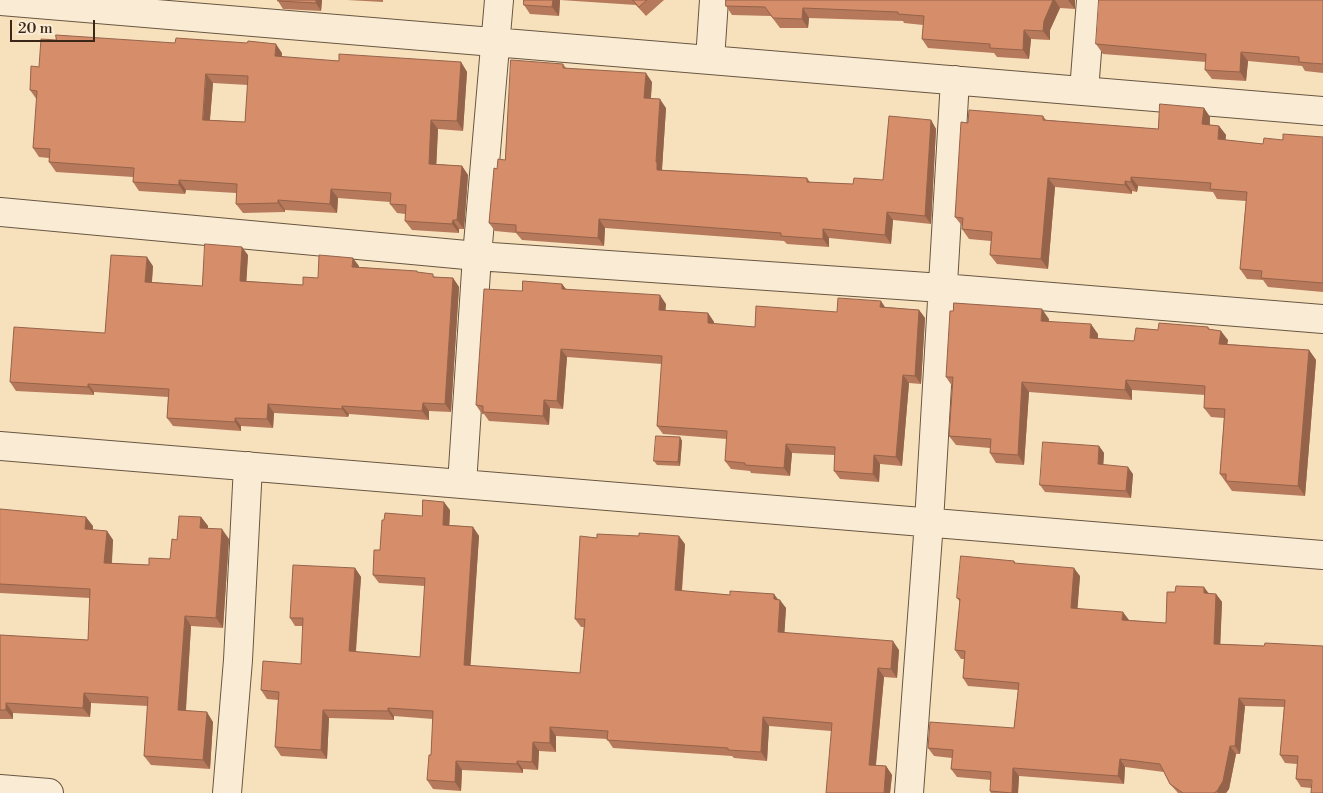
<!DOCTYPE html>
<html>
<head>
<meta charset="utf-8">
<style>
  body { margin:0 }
  #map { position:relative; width:1323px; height:793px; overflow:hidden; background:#f7e1bd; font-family:"Libre Bodoni",serif }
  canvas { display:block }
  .scale { position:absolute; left:10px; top:20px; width:85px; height:22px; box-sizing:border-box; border:2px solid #3a2718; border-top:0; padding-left:6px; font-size:15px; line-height:18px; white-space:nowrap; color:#3a2718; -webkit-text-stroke:4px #faecd4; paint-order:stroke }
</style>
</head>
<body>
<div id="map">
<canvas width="1323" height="793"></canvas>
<div class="scale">20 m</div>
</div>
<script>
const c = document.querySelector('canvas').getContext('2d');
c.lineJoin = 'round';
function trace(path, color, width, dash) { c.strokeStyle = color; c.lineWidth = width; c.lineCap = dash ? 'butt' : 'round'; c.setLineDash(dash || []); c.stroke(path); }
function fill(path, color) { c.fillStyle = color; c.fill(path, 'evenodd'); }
const minor = new Path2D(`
  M0 1 1323 111
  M710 60 714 0
  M1084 91 1091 0
  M0 212 477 256 942 288 1323 319
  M0 446 1323 555
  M462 484 477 256 499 0
  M0 789 49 793
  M227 793 238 660 248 466
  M909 793 929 522 955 80`);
const wall = new Path2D(`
  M278 0H322L321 11 283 9 278 1Z
  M347 0H383V2Z
  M524 0H664L646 16 636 5 560 0 559 16 530 14 524 5Z
  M726 0H1075V9L1060 8 1050 30V40L1031 39 1029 59 997 57 994 53 928 48 922 39 923 25 904 23 903 21 809 18 808 28H780L771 16 732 15 726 6Z
  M1323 0V73L1305 71 1302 66 1248 61 1246 81 1212 79 1205 70 1206 62 1103 54 1096 44Z
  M282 53V57L339 61 461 62 467 72 463 131 438 129 436 164 462 166 468 175 464 229H459V233L412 230 405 221V214L397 213 390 204V202L338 198 337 213 285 210V212L243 213 236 204V193L186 190 185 194 139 191 133 182V177L56 172 49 162V158L39 157 33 148 37 100 30 90 39 67ZM213 83 248 85 245 122 210 120Z
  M563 64 566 68 652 82 651 98 666 108 662 169V170L807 178 810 182 853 184 883 180 931 120 936 129 931 224 893 220 891 244 829 238V247L787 244 784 241 605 228 604 246 522 240 516 233 495 231 489 223 497 169 505 160Z
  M1204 108 1210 117V125L1219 126 1226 135 1225 140 1263 144 1283 140 1323 137V292L1268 287 1263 280 1247 279 1240 269 1246 201 1217 199 1213 192 1138 186 1137 192 1132 191V194L1055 187 1048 269 997 264 990 255 991 241 969 239 962 229 963 227 955 217 968 123 1043 116 1046 120 1158 129Z
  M248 255 246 281 303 285 318 278 359 266V267L418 272 436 277 453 278 459 287 451 412 429 411V420L349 414 348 417 274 413 273 428 241 426V431L173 426 167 418 168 397 94 392V395L16 391 10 382 105 333 153 266 152 282 202 286Z
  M562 284 566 289 666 304 665 310 708 313 714 322V324L755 327 837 312 885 307 919 310 925 318 921 384 909 383 902 466 880 464 879 482 840 479 834 471 835 455 792 453 790 476 751 473 750 471 731 469 725 461 727 439 663 434 657 426 662 364 567 357 563 409 550 408 549 425 489 421 484 414H482L476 405 522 291Z
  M1049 319 1048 322 1098 334V339L1134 341 1158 330 1208 327 1210 330 1228 340 1227 344 1309 350 1316 360 1305 496 1232 491 1220 474 1224 418 1211 417 1204 408 1205 395 1132 390V400L1029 392 1024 465 996 463 990 453V448L956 445 949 436 952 386 946 377Z
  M680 437 682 441 680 466 657 465 654 461Z
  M1099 446 1104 453 1103 465 1133 474 1131 498 1045 492 1040 485Z
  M0 509 93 526V530L107 531 113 540 112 563 149 565 170 559 177 540 201 517 208 526V528L229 539 223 628 191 626 186 711 213 722 210 769 151 765 144 756 148 706 91 703 90 717 13 713V719H0V635L88 640 90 598 0 593Z
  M450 510 449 525 473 527 479 536 470 666 580 673 584 627H581L575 619 685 544 682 591 778 599 786 608 784 633 899 650 897 678 884 677 876 765 886 766 892 775 890 793 831 731 769 726 767 761 734 758 732 756 613 748 607 739 556 736V752L539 751 538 770 523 769V773L462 770 461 791 433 789 427 780 431 755 433 719 394 716V720L329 718 327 759 281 756 275 747 278 700 267 699 261 690 301 664 303 626H295L290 618 355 568 361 577 356 652 420 657 425 586 379 583 373 575 380 550 422 516Z
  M1014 561 1016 564 1080 576 1077 608 1128 620 1166 623 1209 594H1216L1222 602 1220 644 1264 646H1323L1311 788 1301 787 1296 779 1297 764 1285 763 1280 755 1284 707 1245 706 1240 754H1236L1229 789 1226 793H1178L1170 784 1164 772 1125 767 1124 784 1019 776 1018 793H991L990 791 991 780 957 777 951 769 952 758 934 756 928 748 1014 728 1018 690 968 686 963 678 964 659H961L955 650 960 602 957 598Z`);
const shadedWall = new Path2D(`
  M316 0H322L321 11 316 3Z
  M553 0H560L559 16 552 7Z
  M1053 0H1055L1060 8 1050 30V40L1043 31 1044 21Z
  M1068 0H1075V9Z
  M803 8 809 18 808 28 802 19Z
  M1024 30 1031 39 1029 59 1023 50Z
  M276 44 282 53 281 66 275 56Z
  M1241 52 1248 61 1246 81 1240 72Z
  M461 62 467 72 463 131 457 121Z
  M646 73 652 82 650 106 644 98Z
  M206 74 213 83 209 129 203 120Z
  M660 99 666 108 662 169 663 171 657 170 656 162Z
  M1204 108 1210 117 1209 134 1202 124Z
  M431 120 438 129 436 173 429 164Z
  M931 120 936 129 931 224 925 216Z
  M1219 126 1226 135 1225 149 1218 139Z
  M462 166 468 175 464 229 457 220Z
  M1131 177 1138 186 1137 192 1131 182Z
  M1048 178 1055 187 1048 269 1041 259Z
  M179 180 186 190 185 194 179 185Z
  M1125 181 1132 191V194L1125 185Z
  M331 189 338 198 337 213 330 204Z
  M278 200 285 210V212L278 203Z
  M887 212 893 220 891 244 885 235Z
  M599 219 605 228 604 246 598 238Z
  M453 220 459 229V233L452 224Z
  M823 229 829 238V247L823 239Z
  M242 247 248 255 246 289 240 281Z
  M147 257 153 266 151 291 145 282Z
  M353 258 359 266 358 276 352 267Z
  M453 278 459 287 451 412 445 404Z
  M562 284 568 292 562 289Z
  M660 295 666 304 665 318 659 310Z
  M881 301 887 310 880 307Z
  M1042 309 1049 319 1048 331 1041 321Z
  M919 310 925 318 921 384 915 376Z
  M708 313 714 322V332L708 323Z
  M1091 324 1098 334 1097 348 1090 338Z
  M1221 331 1228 340 1226 353 1219 344Z
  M561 349 567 357 563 409 557 401Z
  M1309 350 1316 360 1305 496 1298 486Z
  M903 375 909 383 902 466 896 457Z
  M1126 380 1132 390V400L1125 390Z
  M1022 382 1029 392 1024 465 1018 455Z
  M88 384 94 392V395L88 387Z
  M544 400 550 408 549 425 543 416Z
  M423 403 429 411V420L422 411Z
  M268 404 274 413 273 428 267 419Z
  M342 406 349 414 348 417 342 409Z
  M235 418 241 426V431L235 422Z
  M680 437 682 441 680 466 678 462Z
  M786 444 792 453 790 476 784 468Z
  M1099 446 1104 453 1103 471 1098 464Z
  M874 455 880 464 879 482 873 474Z
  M1128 467 1133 474 1131 498 1126 491Z
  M444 502 450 510 449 533 443 525Z
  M86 517 93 526 92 538 85 529Z
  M201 517 208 526 207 537 200 528Z
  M473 527 479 536 470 674 464 665Z
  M222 529 229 539 223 628 216 618Z
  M107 531 113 540 111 572 104 563Z
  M679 536 685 544 681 599 675 590Z
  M355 568 361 577 355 660 349 651Z
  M1074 568 1080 576 1077 616 1071 608Z
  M1204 587 1210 595 1204 593Z
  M774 594 780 602V600L786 608 784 641 778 632 774 599Z
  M1216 594 1222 602 1220 652 1214 644Z
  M1123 612 1129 620H1122Z
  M185 616 191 626 185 720 178 710Z
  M893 641 899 650 897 678 891 669Z
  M878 668 884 677 875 773 869 765Z
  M84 693 91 703 90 717 83 708Z
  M1239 698 1245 706 1240 754 1235 746Z
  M6 703 13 713V719L6 710Z
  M388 708 394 716V720L388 711Z
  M323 710 329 718 327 759 321 750Z
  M207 712 213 722 210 769 203 760Z
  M763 717 769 726 767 761 761 752Z
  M550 727 556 736V752L550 743Z
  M533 742 539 751 538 770 532 762Z
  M1230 746 1236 754 1229 789 1226 793H1218L1217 791Z
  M1120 759 1125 767 1124 784 1118 776Z
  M456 761 462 770 461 791 455 782Z
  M517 761 523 769V773L517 764Z
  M886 766 892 775 890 793H884Z
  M1013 768 1019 776 1018 793H1012Z`);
const building = new Path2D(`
  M278 0H316V3L278 1Z
  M524 0H553L552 7 524 5Z
  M633 0H647L639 7Z
  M726 0H1053L1044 21 1043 31 1024 30 1023 50 990 48V44L922 39 924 16 898 14V12L803 8 802 19 773 18 765 7 726 6Z
  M1099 0H1323V64L1299 62V57L1241 52 1240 72 1205 70 1206 54 1096 44Z
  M56 35 175 43 176 38 247 43 248 41 276 44 275 56 339 61V54L461 62 457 121 431 120 429 164 462 166 457 220H453L452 224 405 221 406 205 390 204 391 193 331 189 330 204 278 200V203L236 204 237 184 179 180V185L133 182 134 168 49 162 50 149 33 148 37 91 30 90 31 66 39 67 41 39 56 40ZM206 74 248 76 245 122 203 120Z
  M511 60 563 64V68L646 73 644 98 660 99 656 162H657V170L807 178V182L853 184 854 178 883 180 889 116 931 120 925 216 887 212 885 235 823 229V239L781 236V233L599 219 598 238 516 232V225L489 223 494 168 497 169 498 159 505 160Z
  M1160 104 1204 108 1202 124 1219 126 1218 139 1263 144 1264 138 1283 140V134L1323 137V283L1261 278 1262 271 1240 269 1247 192 1210 189 1211 183 1131 177V182L1125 181V185L1048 178 1041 259 990 255 992 232 962 229 963 218 955 217 961 122 968 123 969 110 1043 116V120L1158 129Z
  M205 244 242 247 240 281 303 285V277L318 278 319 255 353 258 352 267 417 271V272L433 274V277L453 278 445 404 423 403 422 411 342 406V409L268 404 267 419 235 418V422L167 418 169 389 88 384V387L10 382 14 327 105 333 111 255 147 257 145 282 202 286Z
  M523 281 562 284V289L660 295 659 310 708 313V323L755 327 756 306 837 312 838 298 881 301 880 307 919 310 915 376 903 375 896 457 874 455 873 474 834 471 835 447 786 444 784 468 745 465V463L725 461 727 431 657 426 662 356 561 349 557 401 544 400 543 416 483 412V406L476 405 484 289 522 291Z
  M954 303 1042 309 1041 321 1091 324 1090 338 1134 341 1136 328 1158 330 1159 323 1208 327V329L1221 331 1219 344 1309 350 1298 486 1226 481V474H1220L1225 409 1204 408 1205 386 1126 380 1125 390 1022 382 1018 455 990 453 991 439 949 436 953 377H946L950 311H953Z
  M656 436 680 437 678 462 654 461Z
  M1043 442 1099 446 1098 464 1128 467 1126 491 1040 485Z
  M423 500 444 502 443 525 473 527 464 665 580 673 585 619H575L580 536 597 538V534L639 536V533L679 536 675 590 730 595V591L774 594V599L780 600 778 632 893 641 891 669 878 668 869 765 886 766 884 793H826L832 723 763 717 761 752 728 750V748L607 740 608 731 550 727V743L533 742 532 762 517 761V764L456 761 455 782 427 780 429 755H431L433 711 388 708V711L323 710 321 750 275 747 279 692 261 690 263 661 301 664 303 618H290L293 565 355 568 349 651 420 657 425 578 373 575 374 550H380L382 520H384L385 513 422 516Z
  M0 509 86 517 85 529 107 531 104 563 149 565V558L170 559 172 539 177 540 179 516 201 517 200 528 222 529 216 618 185 616 178 710 207 712 203 760 144 756 148 697 84 693 83 708 6 703V710H0V635L88 640 90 589 0 584Z
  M961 556 1014 561V563L1074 568 1071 608 1123 612 1122 620 1166 623 1167 592H1175L1176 586 1204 587V593L1216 594 1214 644 1264 646 1265 643 1323 646V793H1311L1312 780 1296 779 1298 756 1280 755 1285 700 1239 698 1235 746H1230L1223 781 1217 791 1214 793H1183L1170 784 1160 764 1120 759 1118 776 1013 768 1012 793 990 791 991 772 951 769 953 750 928 748 930 722 1014 728 1019 683 963 678 965 651 955 650 960 599 957 598Z`);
trace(minor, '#695641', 30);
trace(minor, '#faecd4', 28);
fill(wall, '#b7795b');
fill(shadedWall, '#95634a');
fill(building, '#d58d6a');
trace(building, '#95634a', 1);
</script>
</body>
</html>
